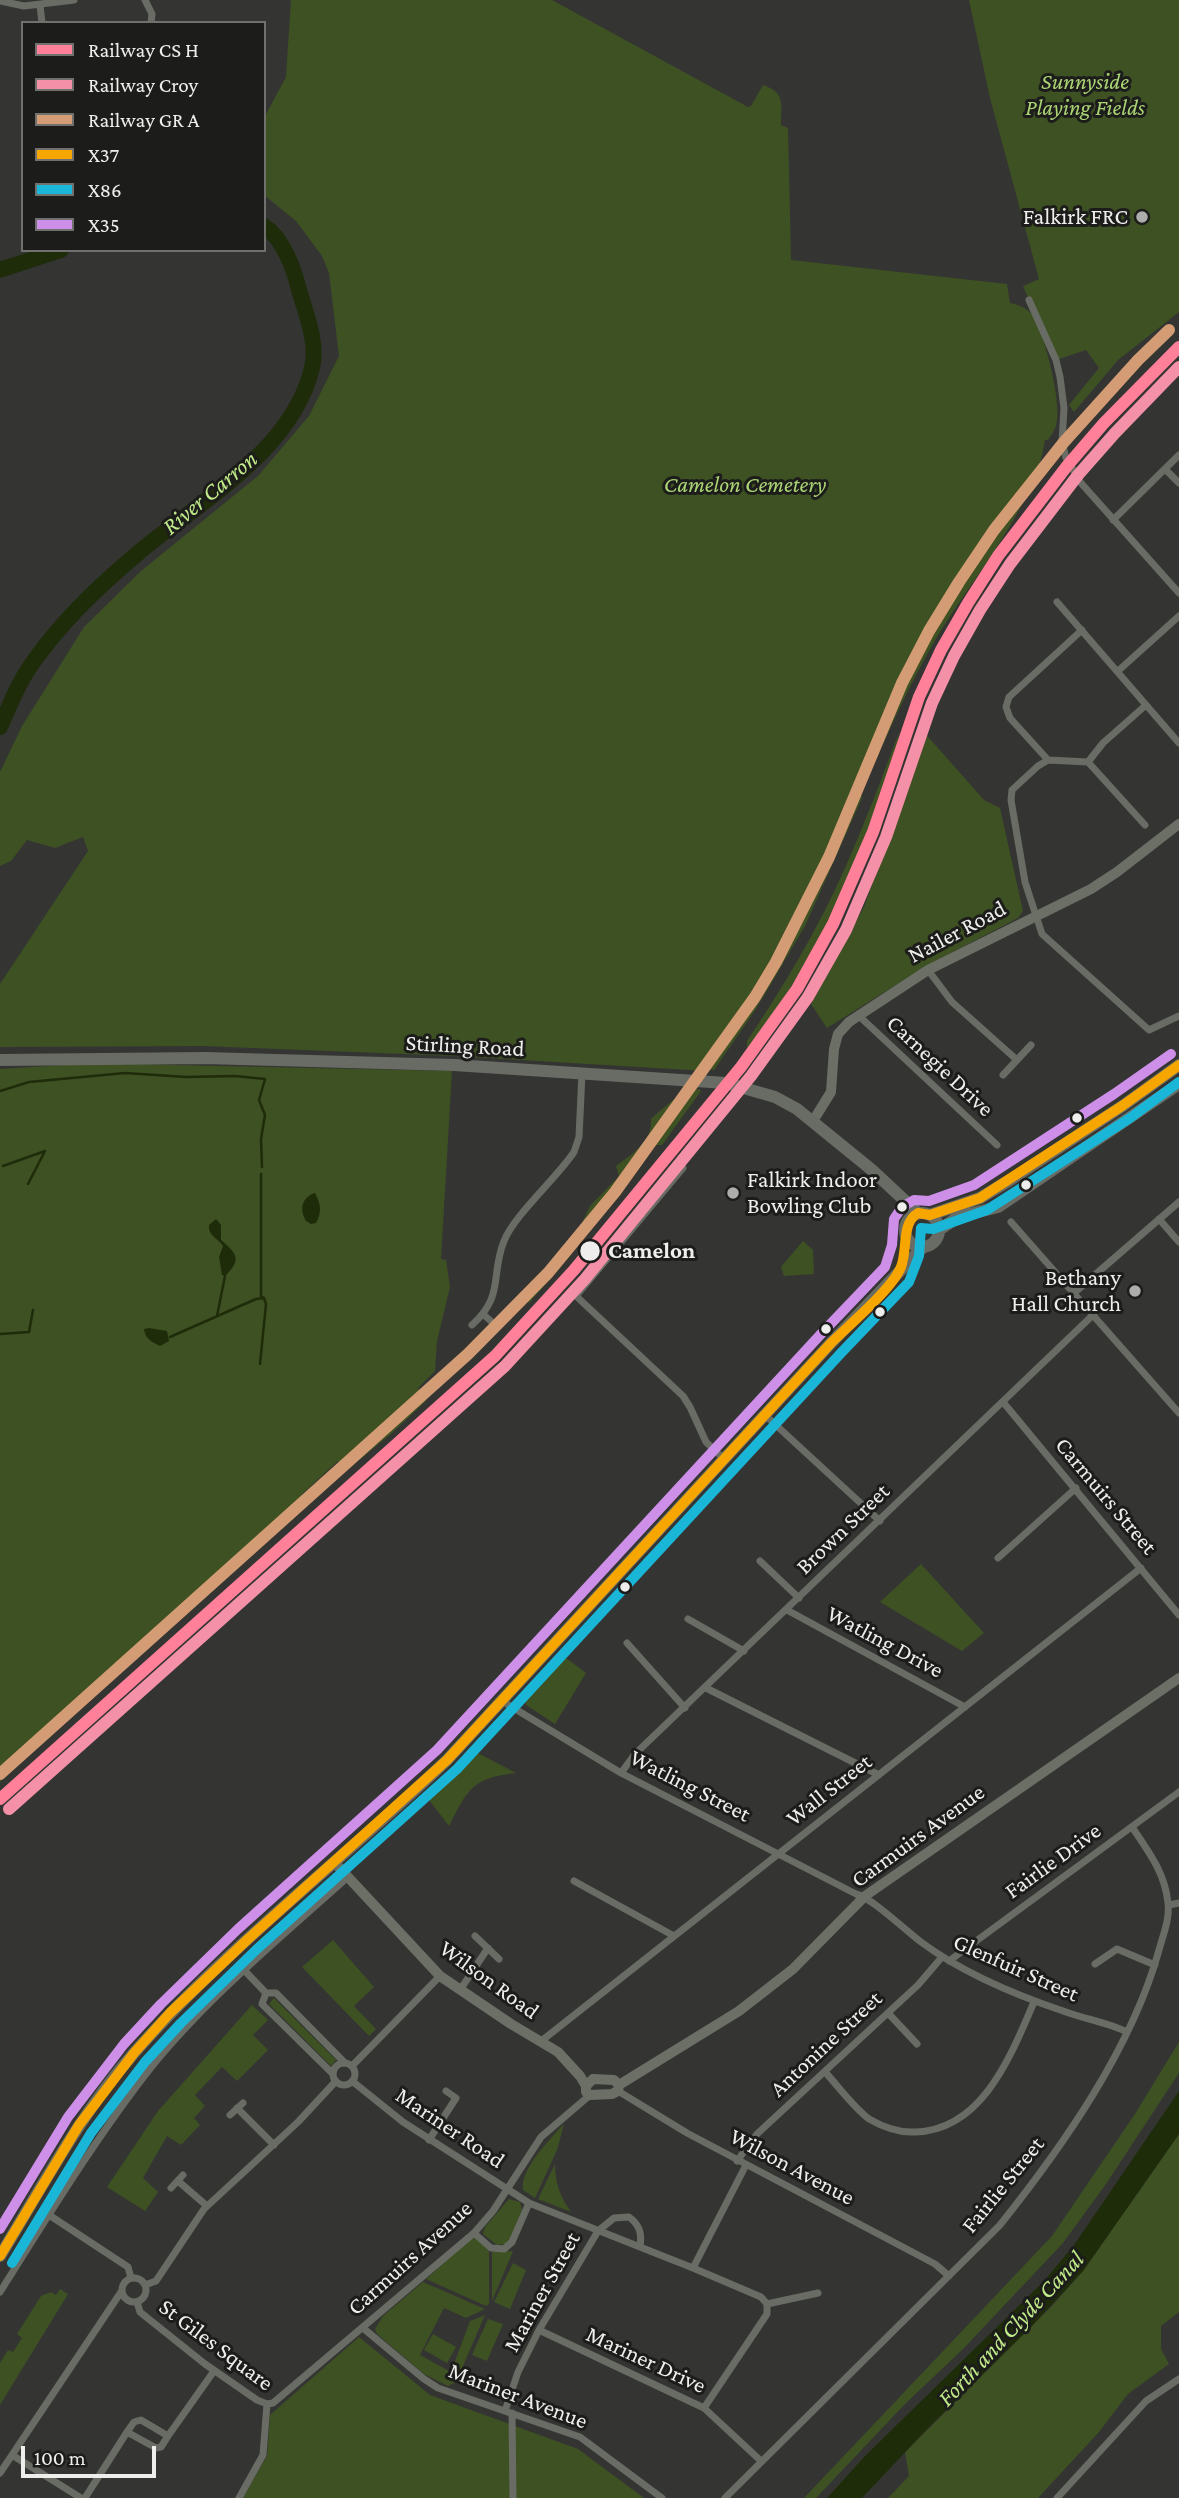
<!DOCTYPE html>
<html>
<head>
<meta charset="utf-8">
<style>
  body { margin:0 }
  #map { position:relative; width:1179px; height:2498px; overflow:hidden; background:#343533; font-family:"Crimson Pro",serif }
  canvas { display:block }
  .legend { position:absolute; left:21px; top:21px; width:245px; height:231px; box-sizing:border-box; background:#1c1d1b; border:2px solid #70716f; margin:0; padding:9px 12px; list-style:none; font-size:21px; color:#eeefec }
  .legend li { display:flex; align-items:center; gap:14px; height:35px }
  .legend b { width:35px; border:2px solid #70716f }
  .scale { position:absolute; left:21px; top:2446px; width:135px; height:32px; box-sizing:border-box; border:4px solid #eeefec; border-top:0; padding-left:9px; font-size:21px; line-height:24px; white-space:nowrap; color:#eeefec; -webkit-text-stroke:5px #1c1d1b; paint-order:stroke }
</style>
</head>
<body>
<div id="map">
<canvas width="1179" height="2498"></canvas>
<ul class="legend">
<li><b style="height:9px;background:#ff8098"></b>Railway CS H</li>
<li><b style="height:9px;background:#f491a8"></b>Railway Croy</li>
<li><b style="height:9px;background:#d39c74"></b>Railway GR A</li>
<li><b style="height:9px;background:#f7a600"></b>X37</li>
<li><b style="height:9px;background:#1ab6d8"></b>X86</li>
<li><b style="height:9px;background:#ce8fe9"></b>X35</li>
</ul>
<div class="scale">100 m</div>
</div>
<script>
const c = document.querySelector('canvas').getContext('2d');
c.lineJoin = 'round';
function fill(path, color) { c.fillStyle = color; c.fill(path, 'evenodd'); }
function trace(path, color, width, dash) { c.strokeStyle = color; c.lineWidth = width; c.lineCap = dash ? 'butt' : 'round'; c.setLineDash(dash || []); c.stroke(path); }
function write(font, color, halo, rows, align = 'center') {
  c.font = font + ' "Crimson Pro",serif'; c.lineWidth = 6; c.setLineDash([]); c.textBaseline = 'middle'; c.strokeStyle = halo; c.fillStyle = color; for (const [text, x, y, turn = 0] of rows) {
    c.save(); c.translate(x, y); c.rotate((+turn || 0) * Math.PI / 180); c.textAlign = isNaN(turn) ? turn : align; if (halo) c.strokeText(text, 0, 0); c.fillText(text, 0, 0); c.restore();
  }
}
const green = new Path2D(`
  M291 0H552L748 107 751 106 763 85C786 93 781 104 781 125L788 128 791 260 1007 284 1010 303C1019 305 1028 308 1033 316 1045 335 1063 405 1056 426 1054 431 1051 436 1048 440H1045C1036 506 967 585 933 644 905 692 884 743 861 793L862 798 805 926 756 1009 714 1070 707 1069 706 1071 454 1056 204 1046 0 1047V984L88 851 83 837 55 848 27 840 11 861 0 866V772L22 726 84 627 141 571 258 476 309 416 339 356 329 273 322 256 296 221 264 195V118L286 77Z
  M969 0H1179V312L1118 360 1074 412 1069 405 1099 368 1086 350 1056 360 1023 286 1039 279 990 98Z
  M923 731 984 800 1000 808 1023 911 1018 918 926 966 827 1028 811 1004 864 907 895 821 914 753Z
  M899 732C897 750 888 770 882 788 853 881 809 972 747 1048V1041C784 986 818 929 845 868 865 823 882 778 899 732Z
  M128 1064 452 1071 441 1259 446 1260 450 1287 437 1341 435 1371 418 1388 426 1401 391 1434 326 1487 319 1488 318 1483 339 1463 338 1461 301 1495H304L306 1500 271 1533 229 1562 0 1782V1069L66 1065Z
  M699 1089 701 1091 662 1145H656L616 1200H612L604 1211 601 1210 579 1236 580 1238 568 1253 570 1256 529 1303 519 1297 578 1231 590 1206 619 1176 616 1166C632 1154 653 1141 651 1119 662 1108 673 1101 685 1090Z
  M803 1241 813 1250 814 1274 784 1276 781 1267Z
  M921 1564 984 1633 962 1651 880 1602Z
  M561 1654 586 1673 555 1724 526 1705 524 1695Z
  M472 1750 516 1773C472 1778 468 1789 449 1826L426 1796Z
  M333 1940 374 1987 354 2006 376 2029 369 2036 302 1967Z
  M274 1998 336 2060 331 2066 269 2004Z
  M252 2005 268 2020 253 2035 268 2050 237 2081 222 2067 195 2095 205 2106 194 2118 200 2125 181 2145 167 2136 143 2178 158 2192 145 2211 107 2187 158 2111Z
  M1179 2042V2073L1106 2184 1063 2243 964 2348 905 2404 816 2498H804L1052 2236 1135 2114Z
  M564 2124 557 2150 535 2198 523 2190C519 2170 551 2138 564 2124Z
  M1179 2134V2312L1161 2326V2349L1169 2364 1128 2394 1099 2432 1038 2498H888L909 2476 905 2452 1052 2306 1083 2271Z
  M555 2164C555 2182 560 2197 571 2212L538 2199Z
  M509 2199 520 2202 522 2210 509 2241 506 2244 497 2245 483 2234 485 2227Z
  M475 2236 489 2249V2304L486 2306 426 2279Z
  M513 2251 492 2301V2252Z
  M513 2263 526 2270 510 2309 494 2302Z
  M423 2282 485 2309 466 2318 444 2308 420 2355 451 2372 470 2321 485 2315 456 2382 448 2386 424 2374 377 2334 375 2329 383 2316Z
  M60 2289 68 2294 0 2405V2363L8 2350 13 2352 22 2338 17 2334 41 2296 51 2292 56 2295Z
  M488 2319 503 2324 487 2361 472 2355Z
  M433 2334 456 2347 447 2363 424 2350Z
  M359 2337 430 2395 578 2449 644 2498H243L267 2456 270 2415Z`);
const water = new Path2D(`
  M315 1193C321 1204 322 1212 316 1223L311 1224 306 1221C299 1209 302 1197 315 1193Z
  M216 1219 221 1225V1240C236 1253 243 1259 225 1276L222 1275 219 1257 223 1246C218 1238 208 1236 209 1225Z
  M149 1328 167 1331 169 1341 160 1346C152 1342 145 1339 144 1329Z
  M1179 2091V2134L1083 2271 1032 2326 928 2428 862 2498H827L865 2456 1044 2281 1074 2245Z`);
const stream = new Path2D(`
  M0 1091 29 1082 125 1073 186 1077 235 1076 265 1079 259 1100 265 1115 261 1139 262 1167
  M3 1166 45 1151
  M28 1184 45 1151
  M217 1316 225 1276
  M0 1334 29 1332 33 1310
  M170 1337 256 1299 264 1298 261 1296V1174
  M260 1364 266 1304 264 1298`);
const river = new Path2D(`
  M0 270 61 250
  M0 727C10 705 19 681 34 661 62 621 100 585 137 554 198 502 292 452 312 368 318 343 306 314 299 290 294 269 283 238 264 226`);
const street = new Path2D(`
  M145 0 152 14 151 23
  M0 1 24 6 74 0
  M40 5 42 23
  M1029 300 1056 360 1060 377 1064 408 1062 442 1066 458 1081 483 1179 593
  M1165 469 1179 483
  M1113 520 1179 455
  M1057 602 1179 743
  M1082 630 1009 697 1006 707 1010 718 1048 760 1088 762 1103 743 1146 705
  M1118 671 1179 616
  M1048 760 1038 766 1012 790 1011 800 1025 882 1042 934 1149 1030 1179 1016
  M1088 762 1145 825
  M928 970 952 1002 1017 1060
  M858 1015 997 1145
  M1003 1075 1031 1045
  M683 1168 576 1296 683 1396 690 1407 706 1442 725 1460
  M1159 1219 1179 1242
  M1011 1222 1179 1413
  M1074 1293 1179 1202
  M484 1315 493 1323
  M472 1325C505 1295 490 1276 504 1241 515 1214 556 1179 574 1152L579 1137 582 1073
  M1003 1402 1179 1615
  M766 1416 880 1521
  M998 1558 1076 1488
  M760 1561 799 1598
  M787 1610 965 1707
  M688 1619 744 1651
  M627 1643 685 1708
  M706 1688 879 1775
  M502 1701 621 1773 856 1894C872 1898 905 1930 921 1942 964 1974 1015 1995 1066 2012 1085 2019 1109 2023 1127 2032
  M621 1773 635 1754 1094 1314
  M574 1881 674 1936
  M1169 1905 1179 1903
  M475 1936 499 1959
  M949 1961 1179 1792
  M1095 1964 1117 1949 1155 1965
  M244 1970 266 1993
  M460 1990 488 1948
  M266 1993 262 2004 333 2074
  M266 1993H276L345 2063
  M888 2013 917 2044
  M540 2042 1141 1568
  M333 2074a11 11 0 1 1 22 0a11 11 0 1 1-22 0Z
  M352 2066 440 1976
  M825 2072C839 2087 853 2107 869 2119 883 2127 899 2133 915 2132 983 2130 1011 2055 1034 2002
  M352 2081 403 2122 529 2203 693 2268 761 2297 767 2304V2314L704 2408
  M618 2091 687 2133 935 2264 949 2276
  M237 2108 274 2145
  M230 2115 243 2103
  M429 2140 456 2098 446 2091
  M737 2161 757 2134 918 1985 942 1957
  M178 2181 207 2206
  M171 2188 183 2175
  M49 2215 128 2267 131 2278
  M474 2233 491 2248 504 2249 512 2242 529 2203
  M693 2268 746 2165
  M122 2290a12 12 0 1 1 24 0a12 12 0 1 1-24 0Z
  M145 2285 156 2281 204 2209 298 2122 336 2081
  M0 2292C47 2218 95 2139 149 2070 207 1998 279 1939 348 1877
  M137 2302 140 2312 205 2364 257 2400 267 2404
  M767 2304 818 2293
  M363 2328 424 2379 438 2388 580 2437 662 2498
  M539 2330 704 2408 761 2461
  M267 2404 273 2403 474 2233 493 2211 541 2137 590 2095
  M505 2411 518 2372 539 2330 598 2231 614 2218 629 2217C640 2225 642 2234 640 2247
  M512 2413 513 2498
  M141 2420 168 2436 161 2447 156 2448 127 2432 134 2422Z
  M168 2436 214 2371
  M12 2455 81 2498
  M0 2473 121 2292
  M85 2498 127 2432
  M239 2498 263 2455 267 2404
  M725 2498 1000 2225C1063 2146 1132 2048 1159 1950 1163 1935 1170 1919 1168 1903 1165 1873 1149 1852 1132 1827
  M1057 2498 1146 2401 1179 2379`);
const secondary = new Path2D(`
  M813 1121 831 1092 834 1049 838 1034 849 1022 928 970 1091 889 1117 872 1179 824
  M334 1862 440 1976 511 2024 558 2052 580 2076 586 2086
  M593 2079 614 2080 619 2085 618 2091 612 2094 590 2095 586 2092V2086Z
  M619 2085 739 2011 793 1969 865 1896 1179 1678`);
const primary = new Path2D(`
  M0 1060 205 1058 454 1065 726 1083 775 1097 797 1109 872 1170 918 1213
  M905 1230a17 17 0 1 1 34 0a17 17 0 1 1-34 0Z
  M930 1215 980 1198 1010 1180 1124 1105 1179 1065
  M939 1230 958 1217 998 1207 1179 1084
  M0 2256C42 2187 81 2113 134 2053 229 1945 344 1859 447 1760L831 1343 923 1247`);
const bus1 = new Path2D(`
  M0 2256 79 2125 134 2053 170 2013 248 1939 447 1760 831 1343C849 1325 892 1289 901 1267 908 1249 901 1223 918 1213L930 1215 980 1198 1122 1106 1179 1065`);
const bus2 = new Path2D(`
  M12 2263 91 2133 145 2062 181 2023 257 1949 457 1769 841 1353 909 1282 919 1256 921 1228 933 1229 987 1210 1130 1118 1179 1082`);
const bus3 = new Path2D(`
  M0 2229 68 2117 124 2044 161 2004 238 1929 437 1750 821 1334 885 1267 892 1245 894 1219 902 1207 914 1200 929 1201 974 1185 1114 1094 1171 1054`);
const rail1 = new Path2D(`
  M0 1799 495 1356 574 1270 741 1067 797 989 833 924 873 832 919 697 941 650 968 603 998 556 1067 466 1104 423 1179 347`);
const rail2 = new Path2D(`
  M9 1809 505 1366 585 1279 751 1076 808 997 846 930 886 837 932 703 954 656 980 610 1010 564 1078 475 1115 433 1179 367`);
const rail3 = new Path2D(`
  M0 1774 468 1354 548 1273 615 1192 755 997 776 962 829 857 902 683 929 631 959 582 994 530 1064 442 1138 360 1169 330`);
const markers = [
  [1142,217,7,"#adaeab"],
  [1077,1118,6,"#eeefec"],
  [1026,1185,6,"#eeefec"],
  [733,1193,7,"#adaeab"],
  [902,1207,6,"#eeefec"],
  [590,1251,11,"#eeefec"],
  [1135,1291,7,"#adaeab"],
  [880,1312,6,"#eeefec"],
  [826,1329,6,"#eeefec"],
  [625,1587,6,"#eeefec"]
];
const parkNames = [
  ["Sunnyside",1085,82],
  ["Playing Fields",1085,108],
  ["Camelon Cemetery",745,485]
];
const poiNames = [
  ["Falkirk FRC",1128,217],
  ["Falkirk Indoor",747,1180,"left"],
  ["Bowling Club",747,1206,"left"],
  ["Bethany",1121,1278],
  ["Hall Church",1121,1304]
];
const streetNames = [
  ["Nailer Road",957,932,-28],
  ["Stirling Road",465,1046,3],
  ["Carnegie Drive",940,1066,43],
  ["Carmuirs Street",1106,1496,50],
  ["Brown Street",843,1529,-44],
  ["Watling Drive",885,1642,28],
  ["Watling Street",690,1786,27],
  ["Wall Street",829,1790,-38],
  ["Carmuirs Avenue",918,1836,-36],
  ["Fairlie Drive",1053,1861,-36],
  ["Glenfuir Street",1016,1968,24],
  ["Wilson Road",489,1980,36],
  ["Antonine Street",826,2044,-43],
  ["Mariner Road",450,2128,34],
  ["Wilson Avenue",792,2167,28],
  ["Fairlie Street",1003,2185,-51],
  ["Carmuirs Avenue",410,2258,-42],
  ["Mariner Street",542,2292,-61],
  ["St Giles Square",216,2345,37],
  ["Mariner Drive",646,2360,25],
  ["Mariner Avenue",518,2396,21]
];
const stopNames = [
  ["Camelon",608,1251]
];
const waterNames = [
  ["River Carron",210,493,-40],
  ["Forth and Clyde Canal",1011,2329,-47]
];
fill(green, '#3e5123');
fill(water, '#1f2c0a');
trace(stream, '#1f2c0a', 2.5);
trace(river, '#1f2c0a', 16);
trace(street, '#696c64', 7);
trace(secondary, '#6b6f66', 10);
trace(primary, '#696c64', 12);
trace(bus1, '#f7a600', 10);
trace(bus2, '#1ab6d8', 10);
trace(bus3, '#ce8fe9', 10);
trace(rail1, '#ff8098', 12);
trace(rail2, '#f491a8', 12);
trace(rail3, '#d39c74', 12);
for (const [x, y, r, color] of markers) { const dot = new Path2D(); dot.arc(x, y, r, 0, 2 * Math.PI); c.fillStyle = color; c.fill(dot); trace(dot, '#1c1d1b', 2.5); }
write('italic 23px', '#acd474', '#1c1d1b', parkNames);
write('23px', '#eeefec', '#1c1d1b', poiNames, 'right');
write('23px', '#eeefec', '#1c1d1b', streetNames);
write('bold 23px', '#eeefec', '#1c1d1b', stopNames, 'left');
write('italic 24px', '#c1ea89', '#1c1d1b', waterNames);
</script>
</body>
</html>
